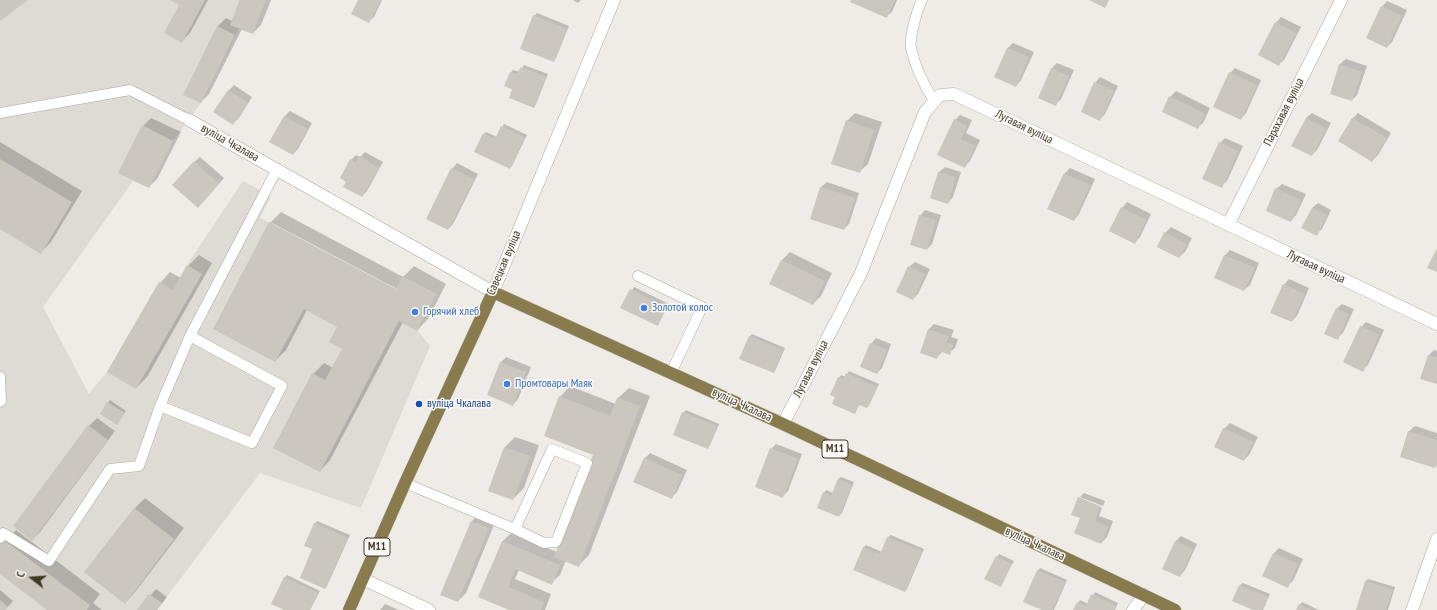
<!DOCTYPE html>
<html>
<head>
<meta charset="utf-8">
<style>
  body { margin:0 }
  #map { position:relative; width:1437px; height:610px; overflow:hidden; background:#efebe6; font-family:"PT Sans Narrow",sans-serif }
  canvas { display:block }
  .north { position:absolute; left:12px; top:558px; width:40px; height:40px; -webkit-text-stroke:3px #fbf9f7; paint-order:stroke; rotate:287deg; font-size:11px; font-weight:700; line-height:16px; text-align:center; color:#413925 }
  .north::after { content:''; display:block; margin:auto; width:14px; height:18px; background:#413925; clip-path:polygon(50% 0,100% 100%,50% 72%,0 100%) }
</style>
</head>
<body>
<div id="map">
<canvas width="1437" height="610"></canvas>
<div class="north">С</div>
</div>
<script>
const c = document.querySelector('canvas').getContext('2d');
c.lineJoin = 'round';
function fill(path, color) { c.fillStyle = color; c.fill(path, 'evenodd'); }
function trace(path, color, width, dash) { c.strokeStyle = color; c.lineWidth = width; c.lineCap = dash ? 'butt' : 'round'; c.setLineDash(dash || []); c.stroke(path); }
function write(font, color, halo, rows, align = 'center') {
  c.font = font + ' "PT Sans Narrow",sans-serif'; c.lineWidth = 3; c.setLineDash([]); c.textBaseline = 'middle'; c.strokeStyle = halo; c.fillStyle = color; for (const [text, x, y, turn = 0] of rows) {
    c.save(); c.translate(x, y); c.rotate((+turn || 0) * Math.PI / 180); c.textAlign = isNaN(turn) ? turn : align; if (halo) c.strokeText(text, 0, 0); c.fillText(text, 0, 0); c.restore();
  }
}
const built = new Path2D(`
  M0 0H266L253 34 239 29 201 103 173 141 149 188 133 181 43 307 89 394 107 372 159 282 173 290 187 265 243 181 271 196 260 218 396 289 402 276 437 294 418 331 430 346 361 508 260 473 157 610H0Z`);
const shadow = new Path2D(`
  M172 0H208L190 33 182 41 181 5Z
  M240 0H271L261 25 253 33 242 29 209 94 201 102 185 94 218 26 226 18 232 21Z
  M359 0H382L374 17 368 22Z
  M573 0H581L578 3Z
  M852 0H897L892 12 886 17Z
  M1387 1 1407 10 1392 42 1387 47 1382 7Z
  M537 13 569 26 556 58 553 61 534 16Z
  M1281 17 1301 27 1284 60 1278 65 1276 23Z
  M1013 43 1034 52 1021 80 1016 86 995 77 1008 48Z
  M1346 59 1367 66 1357 95 1352 100 1331 93 1340 64Z
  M1057 63 1074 70 1061 99 1056 104 1039 97 1052 68Z
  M524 65 548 74 536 104 534 107 513 89 505 86 511 72 513 70 520 72Z
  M1235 68 1261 80 1246 113 1241 119 1230 73Z
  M1100 77 1118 86 1105 114 1100 119 1095 83Z
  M234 85 252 97 239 118 233 123 215 111 229 90Z
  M1176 91 1210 108 1203 123 1197 128 1170 97Z
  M290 111 312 123 298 149 293 154 271 141 285 116Z
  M855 113 882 122 868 164 859 172 847 121Z
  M1312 113 1331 123 1317 150 1312 155 1306 118Z
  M1358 113 1391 133 1378 155 1372 161 1339 141 1353 118Z
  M960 115 972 120 966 133 980 140 970 161 964 167 955 120Z
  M151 118 181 132 157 179 149 187 143 126Z
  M504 124 527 135 512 166 510 168 484 134 486 132 497 137Z
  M1225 138 1243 146 1227 181 1221 186 1220 143Z
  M0 142 82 191 51 242 41 252 0 228Z
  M365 152 383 162 367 191 362 196 348 181 351 160 356 155 360 157Z
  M200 157 224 178 203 202 194 162Z
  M457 163 478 174 453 224 448 229 452 169Z
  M945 167 961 172 953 197 948 203 931 197 939 172Z
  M1070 168 1095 179 1079 214 1074 220 1049 208 1065 173Z
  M827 182 859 193 849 224 844 229 811 218 821 187Z
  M1282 184 1306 194 1296 215 1291 221 1276 189Z
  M1127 202 1151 214 1140 237 1134 243 1122 208Z
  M1318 203 1331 210 1322 229 1316 234 1312 208Z
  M925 210 941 215 932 244 927 249 920 216Z
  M281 212 403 277 414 266 446 284 428 319 417 330 403 322 330 460 320 471 313 374 324 363 333 368 343 348 339 326 307 310 286 350 275 361 270 223ZM272 223 401 291 400 292 272 225Z
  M1171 227 1192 238 1185 252 1179 257 1165 233Z
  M1230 250 1259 263 1250 285 1244 290 1215 277 1225 255Z
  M790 252 832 273 821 296 813 304 782 260Z
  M199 255 212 263 147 377 136 388 160 283 170 272 181 278 188 266Z
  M915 262 930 269 918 294 913 299 909 267Z
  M1289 279 1309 288 1297 316 1292 321 1284 285Z
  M634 287 669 304 657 325 622 308Z
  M1342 304 1354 309 1343 333 1337 338 1336 309Z
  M1366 322 1384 330 1368 365 1362 370 1361 327Z
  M934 324 954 330 951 337 958 339 955 348 949 353 943 351 937 357 921 352 929 329Z
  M752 334 785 348 776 369 774 372 749 337Z
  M876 338 891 344 882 368 877 373 871 344Z
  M1434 350 1437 351V383L1428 356Z
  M506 357 531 367 518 399 513 405 501 362Z
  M849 371 879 384 869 405 867 407 860 404 854 413 837 396 839 378 841 375 845 377Z
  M570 386 616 404 618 398 629 388 650 396 589 555 579 565 566 560 560 575 551 583 519 570 515 579 551 594 545 610H512L480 596 503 541 511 533 557 552 594 454 560 397Z
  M110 400 126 411 117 423 108 403Z
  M686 410 719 424 710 445 708 448 683 413Z
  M97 418 115 431 40 532 32 540 89 426Z
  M1230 423 1258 437 1249 455 1244 460 1224 429Z
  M1415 426 1437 433V465L1435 467 1401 456 1409 431Z
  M515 437 539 445 524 488 513 499 489 490 505 447Z
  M776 444 802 454 788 491 782 497 771 449Z
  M650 453 687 470 677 492 672 497 644 459Z
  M841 477 854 482 842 513 839 516 824 493 826 490 833 493 838 479Z
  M1084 493 1105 501 1103 506 1080 497V499L1102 508 1099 516 1113 521 1107 537 1101 543 1081 517 1079 498Z
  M145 498 184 528 135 592 125 603 85 572 135 508Z
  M480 513 496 520 466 593 458 601 441 594 472 521Z
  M317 521 350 535 327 586 325 588 313 549 305 545 315 523Z
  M16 530 100 594 93 603 102 610H48L0 573V547Z
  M891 535 924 549 907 589 904 591 863 548 866 545 882 552 888 537Z
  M1181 536 1197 544 1185 570 1180 576 1175 542Z
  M1279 548 1303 559 1293 581 1287 586 1274 553Z
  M999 554 1014 561 1000 586 985 578Z
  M1040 568 1067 580 1054 610H1045L1038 571Z
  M287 575 320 591 310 610H287L285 577Z
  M1368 579 1395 587 1388 610H1357L1366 581Z
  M1243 583 1270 594 1263 610H1256L1234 601 1240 585Z
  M156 589 167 597 157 610H138Z
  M0 590 13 601 5 610H0Z
  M1095 592 1118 603 1115 610H1074L1080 600 1088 604Z
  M1302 602 1319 610H1297Z
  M385 604 399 610H380Z`);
const building = new Path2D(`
  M0 0H28L0 21Z
  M170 0H205L182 43 164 33 179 5Z
  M240 0H266L253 34 230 25Z
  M358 0H381L369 23 351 14Z
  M851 0H895L887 18 850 2Z
  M1089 0H1109L1105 8Z
  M1381 6 1402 16 1387 48 1366 38Z
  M533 15 567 29 554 62 520 49Z
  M1275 22 1296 33 1279 66 1258 55Z
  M217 26 235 35 201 103 183 95Z
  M1007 48 1029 57 1016 87 994 77Z
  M1339 64 1362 72 1352 101 1330 94Z
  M521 67 546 77 534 108 509 98 512 89 504 86 510 72 517 74Z
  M1051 68 1069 76 1056 106 1038 98Z
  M1229 72 1257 85 1241 120 1213 107Z
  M1094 82 1114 91 1100 121 1081 112Z
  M228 90 248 103 233 125 213 112Z
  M1169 96 1205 114 1198 129 1162 112Z
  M284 116 308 129 293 155 269 142Z
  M1306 118 1326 129 1312 156 1291 146Z
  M1352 118 1387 138 1372 162 1338 141Z
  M954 119 967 126 961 139 975 146 965 168 937 155Z
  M846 120 874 130 860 173 831 164Z
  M142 125 173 141 149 188 118 173Z
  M501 126 525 138 510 169 474 152 483 133 495 139Z
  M1219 142 1238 151 1222 188 1202 179Z
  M359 156 379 168 362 197 343 187 346 182 340 178 350 159 356 163Z
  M0 159 72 202 41 254 0 229Z
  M194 161 219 184 198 208 172 185Z
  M451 168 474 179 448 230 426 219Z
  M938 172 956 177 948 204 930 198Z
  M1064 173 1090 185 1074 221 1047 209Z
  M820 187 855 198 844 230 810 219Z
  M1275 188 1301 200 1291 222 1266 211Z
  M1121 207 1146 220 1135 244 1109 231Z
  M1312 208 1327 215 1317 236 1301 228Z
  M919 215 936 220 927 250 910 245Z
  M269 222 396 289 402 276 437 294 417 331 399 321 320 472 273 448 312 373 325 380 342 349 329 342 337 327 304 309 275 362 213 329Z
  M1164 232 1187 244 1179 258 1157 247Z
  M1437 248V272L1427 268Z
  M1224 255 1255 268 1244 291 1214 278Z
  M781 260 825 281 813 305 769 284Z
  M187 265 202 274 136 389 107 372 159 282 173 290Z
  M908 266 925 274 913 300 896 292Z
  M1283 284 1305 294 1292 322 1270 313Z
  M630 289 667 307 658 326 620 308Z
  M1336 308 1349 314 1338 340 1324 334Z
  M1360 326 1379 335 1363 372 1343 362Z
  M928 329 949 336 946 343 953 345 950 355 940 351 937 359 920 353Z
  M749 336 783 350 774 373 739 359Z
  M870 343 887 350 877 374 860 367Z
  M1428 355 1437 358V384L1420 379Z
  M500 362 526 372 513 406 487 395Z
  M846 373 877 387 867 408 859 405 855 414 832 404 835 397 830 395 838 377 843 379Z
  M559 396 610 416 617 398 640 406 579 567 554 557 593 455 544 436Z
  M107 402 125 413 117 425 100 414Z
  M682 412 717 426 708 449 673 435Z
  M88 425 108 440 32 541 13 526Z
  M1223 428 1253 442 1244 461 1214 447Z
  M1408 431 1437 440V463L1435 468 1400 457Z
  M504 447 530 456 513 500 488 491Z
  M770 448 798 459 783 498 755 487Z
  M644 458 682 475 672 499 633 482Z
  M838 479 852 485 839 517 817 508 823 492 831 496Z
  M1078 497 1100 506 1095 521 1108 527 1101 544 1074 533 1080 518 1071 515Z
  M134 508 174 539 125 604 84 572Z
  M471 521 489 528 458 602 440 595Z
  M314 523 348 538 325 589 300 578 312 549 304 546Z
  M887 537 922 551 905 592 853 570 863 547 880 554Z
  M4 540 90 605 87 610H47L0 574V545Z
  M502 541 560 565 552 585 515 569 508 587 544 602 541 610H509L478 597Z
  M1175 541 1193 549 1180 577 1162 569Z
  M1273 553 1298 564 1288 588 1262 576Z
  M996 556 1012 564 1001 587 984 579Z
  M1037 570 1065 582 1053 610H1042L1023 602Z
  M284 577 318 593 310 610H284L271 604Z
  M1365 581 1393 590 1386 610H1356Z
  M1239 585 1268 597 1262 610H1253L1232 601Z
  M149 594 162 603 157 610H137Z
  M1091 594 1116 606 1114 610H1073L1077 602 1086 606Z
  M0 600 8 607 5 610H0Z
  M1299 604 1311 610H1296Z`);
const service = new Path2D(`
  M922 0C917 10 909 38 911 48 915 67 924 85 934 101
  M0 113 130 90 189 120
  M638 276 702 307 671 373
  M0 377 1 401 0 402
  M160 406 190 336
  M405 483 515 529 544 543 556 542 587 463 552 449 515 529
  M0 538 3 533 49 561 110 469 139 466 160 406 252 443 282 386 190 336 277 169`);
const minor = new Path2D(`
  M189 120 493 292
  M1228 225 1341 0
  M783 424 861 273 925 112 940 95 954 94 1437 324
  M363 579 429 610
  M1133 610 1144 595`);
const tertiary = new Path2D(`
  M1412 610 1437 539`);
const secondary = new Path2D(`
  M493 292 614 0`);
const trunk = new Path2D(`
  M349 610 405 483 493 292 783 424 1175 610`);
const markers = [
  [644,308,4,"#3f7fe0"],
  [415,312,4,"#3f7fe0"],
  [507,384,4,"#3f7fe0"],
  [419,404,4,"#1a4fb4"]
];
const shields = [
  [835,449,26],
  [377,547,26]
];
const shieldNames = [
  ["М11",835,449],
  ["М11",377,547]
];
const streetNames = [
  ["Парахавая вуліца",1284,112,-63],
  ["Лугавая вуліца",1024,127,26],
  ["вуліца Чкалава",230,143,29],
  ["Савецкая вуліца",504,263,-67],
  ["Лугавая вуліца",1316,267,25],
  ["Лугавая вуліца",811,369,-63],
  ["вуліца Чкалава",742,405,25],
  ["вуліца Чкалава",1035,544,25]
];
const shopNames = [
  ["Золотой колос",652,308],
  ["Горячий хлеб",423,312],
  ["Промтовары Маяк",515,384]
];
const transitNames = [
  ["вуліца Чкалава",427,404]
];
fill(built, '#dedad4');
fill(shadow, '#0003');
fill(building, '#ccc7be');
trace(service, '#ada79d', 11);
trace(minor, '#ada79d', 13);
trace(tertiary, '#ada79d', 13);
trace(secondary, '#b2ab9b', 13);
trace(trunk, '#cac8c2', 13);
trace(service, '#fff', 10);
trace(minor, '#fff', 12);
trace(tertiary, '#fff', 12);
trace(secondary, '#fff', 12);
trace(trunk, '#887b4e', 12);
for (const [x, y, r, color] of markers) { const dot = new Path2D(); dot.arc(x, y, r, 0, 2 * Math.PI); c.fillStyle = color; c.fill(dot); trace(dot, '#fbf9f7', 1.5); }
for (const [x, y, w] of shields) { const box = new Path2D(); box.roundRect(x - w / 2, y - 9, w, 18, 3); c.fillStyle = '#fbf9f7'; c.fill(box); trace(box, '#413925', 1); }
write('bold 11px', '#413925', null, shieldNames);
write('12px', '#413925', '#fbf9f7', streetNames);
write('12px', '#366cbe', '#fbf9f7', shopNames, 'left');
write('12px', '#164399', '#fbf9f7', transitNames, 'left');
</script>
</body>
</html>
